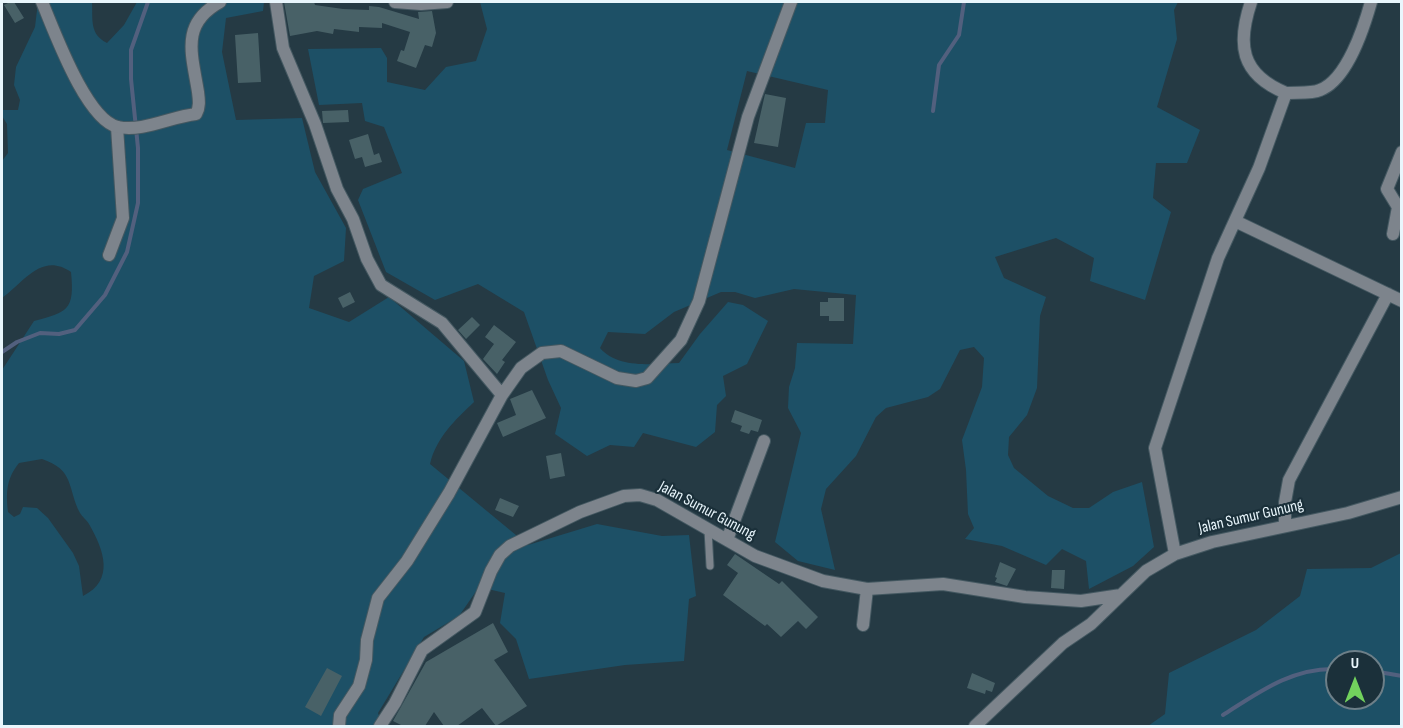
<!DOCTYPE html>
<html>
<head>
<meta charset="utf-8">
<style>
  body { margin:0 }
  #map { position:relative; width:1403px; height:728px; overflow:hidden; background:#253a44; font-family:"Sofia Sans Condensed",sans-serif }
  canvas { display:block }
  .frame { position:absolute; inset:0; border:3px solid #e9f6fc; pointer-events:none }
  .north { position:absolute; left:1325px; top:650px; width:60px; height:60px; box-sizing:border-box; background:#1b303a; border:2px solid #6d7f88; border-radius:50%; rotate:0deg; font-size:16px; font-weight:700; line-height:24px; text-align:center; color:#e9f6fc }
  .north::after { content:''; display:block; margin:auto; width:21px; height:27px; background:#72d25d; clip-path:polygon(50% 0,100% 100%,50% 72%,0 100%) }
</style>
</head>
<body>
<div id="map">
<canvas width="1403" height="728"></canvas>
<div class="frame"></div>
<div class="north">U</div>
</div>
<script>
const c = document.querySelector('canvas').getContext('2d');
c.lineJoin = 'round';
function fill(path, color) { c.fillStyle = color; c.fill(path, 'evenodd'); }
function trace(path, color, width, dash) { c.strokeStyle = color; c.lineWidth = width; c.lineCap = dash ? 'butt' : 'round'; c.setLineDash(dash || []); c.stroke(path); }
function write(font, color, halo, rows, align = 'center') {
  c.font = font + ' "Sofia Sans Condensed",sans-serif'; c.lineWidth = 4.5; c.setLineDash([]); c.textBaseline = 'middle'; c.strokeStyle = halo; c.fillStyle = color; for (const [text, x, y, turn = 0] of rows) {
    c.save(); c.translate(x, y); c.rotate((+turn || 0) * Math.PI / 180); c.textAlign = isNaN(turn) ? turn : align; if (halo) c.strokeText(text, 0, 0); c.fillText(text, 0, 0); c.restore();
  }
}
const green = new Path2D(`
  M38 2H92C93 19 89 34 107 43L124 25 137 2H264L263 11 226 18 222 52 236 120 302 118 315 172 346 228 344 261 314 276 309 308 349 322 389 297 464 361 474 402C455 420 436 438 430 464L528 545 597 524 662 536 689 535 696 596 689 599 684 661 625 665 529 679 516 639 500 623 505 593 479 587 459 616 424 637 378 713 383 726H2V370L34 321C67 312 75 311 71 272 42 252 25 281 2 298V161L8 153 7 124 2 116V110H18L20 100 14 85 16 67 35 27ZM42 459C75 470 67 488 80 513 82 517 87 520 89 524 104 550 115 580 83 596L79 566 73 553 48 518 37 508 23 507 20 514 14 517 8 512C6 493 6 479 19 463Z
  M480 2H1178L1174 10 1177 39 1157 107 1200 130 1187 163H1156L1153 198 1171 212 1145 300 1090 281 1094 258 1056 238 995 257 1004 278 1046 297 1040 316 1037 388 1027 415 1009 437 1008 455 1014 468 1048 496 1073 508H1089L1113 492 1142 482 1154 547 1133 566 1089 589 1086 561 1062 549 1046 565 1002 546 965 539 974 528 968 514 966 470 962 440 982 387 984 358 974 347 960 350 940 389 928 397 886 408 876 417 856 456 826 489 821 509 835 570 798 561 775 542 801 433 788 408 789 387 795 368 797 343 853 344 856 295 794 289 755 298 735 292H721L674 312 645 334 608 332 600 348C618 369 654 364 679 363L700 334 728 302 743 305 768 321 747 364 723 376 726 396 717 405 715 432 696 447 643 433 634 447 610 445 587 456 558 436 555 434 561 408 548 380 524 312 478 284 435 300 386 272 358 200 363 189 402 173 384 127 365 121 362 103 319 105 308 49 381 48 387 58V82L425 90 446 67 476 61 487 29ZM747 71 828 90 825 123H806L795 168 727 150Z
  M1401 553V726H1148L1165 714 1169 673 1256 630 1300 596 1307 569 1371 568ZM1337 662H1373V698H1337Z`);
const stream = new Path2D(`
  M933 111 939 65 959 35 964 2
  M2 352 17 342 40 333 59 334 75 330 105 295 127 252 138 203V148L131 79V50L148 2
  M1373 671 1402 676
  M1223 715C1259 692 1293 667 1337 669`);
const building = new Path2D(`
  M10 2H14L24 18 15 23 4 5Z
  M284 2H314L315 5 343 9 369 10V6L379 7 419 19 418 12 432 11 436 33 432 47 425 45 416 68 397 61 401 50 404 51 410 32 382 23V28L359 27V32L334 29 333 34 317 31 290 36Z
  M258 33 261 82 238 83 235 35Z
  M765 94 786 98 778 147 754 143Z
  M348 110 349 122 323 123 322 111Z
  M368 134 374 155 379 153 382 162 365 167 362 157 355 159 349 140Z
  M350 292 355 302 343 308 338 298Z
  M828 298H844V321H829V316H820V302H828Z
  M472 317 480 325 466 339 458 330Z
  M494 325 516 342 502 360 505 362 497 374 483 359 494 344 485 337Z
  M532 390 546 418 503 437 497 423 516 415 510 399Z
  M735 410 762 420 758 432 751 430 749 434 740 431 742 426 731 422Z
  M561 453 565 476 550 479 546 456Z
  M500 498 519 506 513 517 495 510Z
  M735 554 779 584 782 581 818 617 806 629 798 621 781 637 767 624 765 626 723 595 738 573 727 565Z
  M1000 562 1016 569 1007 586 995 582 997 578 995 577Z
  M1052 570H1065L1064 589 1051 588Z
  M493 623 508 652 494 660 527 706 496 726 482 708 457 726H444L434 712 425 726H403L393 721 426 662Z
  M327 668 342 676 321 716 305 707Z
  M972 673 995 683 992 692 986 690 985 694 967 688Z`);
const service = new Path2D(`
  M708 530 710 566`);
const minor = new Path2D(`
  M276 2 283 48 315 124 337 189 353 219 367 259 381 285 442 323 502 395
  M1286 93C1296 92 1311 94 1320 90 1347 80 1364 27 1371 2
  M1235 221 1402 301
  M1393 234 1398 207 1387 189 1402 152
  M109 255 123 218 117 127
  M1285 526V502L1289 480 1388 294
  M727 540 764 441
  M1175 554 1155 448 1218 258 1259 168 1286 93C1240 74 1237 44 1251 2
  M863 625 867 589
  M339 726 340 715 359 686 366 660 367 640 378 598 407 561 449 493 502 395 521 368 542 353 561 351 617 378 636 381 647 378 681 340 699 301 748 117 791 2
  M380 726 395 703 422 650 475 612 491 571 500 555 510 546 580 512 624 496 640 495 657 500 755 556 823 581 867 589 943 584 1025 597 1081 601 1121 595 1146 571 1175 554 1212 542 1348 513 1402 497
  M975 726 1063 643 1091 624 1121 595`);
const tertiary = new Path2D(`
  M42 2C54 30 86 120 118 127 143 132 170 117 196 114 200 107 199 100 198 92 192 54 180 24 220 2
  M395 2 421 4 447 2`);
const streetNames = [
  ["Jalan Sumur Gunung",707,511,28],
  ["Jalan Sumur Gunung",1251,517,-13]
];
fill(green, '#1d5066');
trace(stream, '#52607e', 4);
fill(building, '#486167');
trace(service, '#445861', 9);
trace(minor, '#445861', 14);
trace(tertiary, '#445861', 14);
trace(service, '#7d848c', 7);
trace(minor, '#7d848c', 12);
trace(tertiary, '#7d848c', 12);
write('16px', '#e9f6fc', '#1b303a', streetNames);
</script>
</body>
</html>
